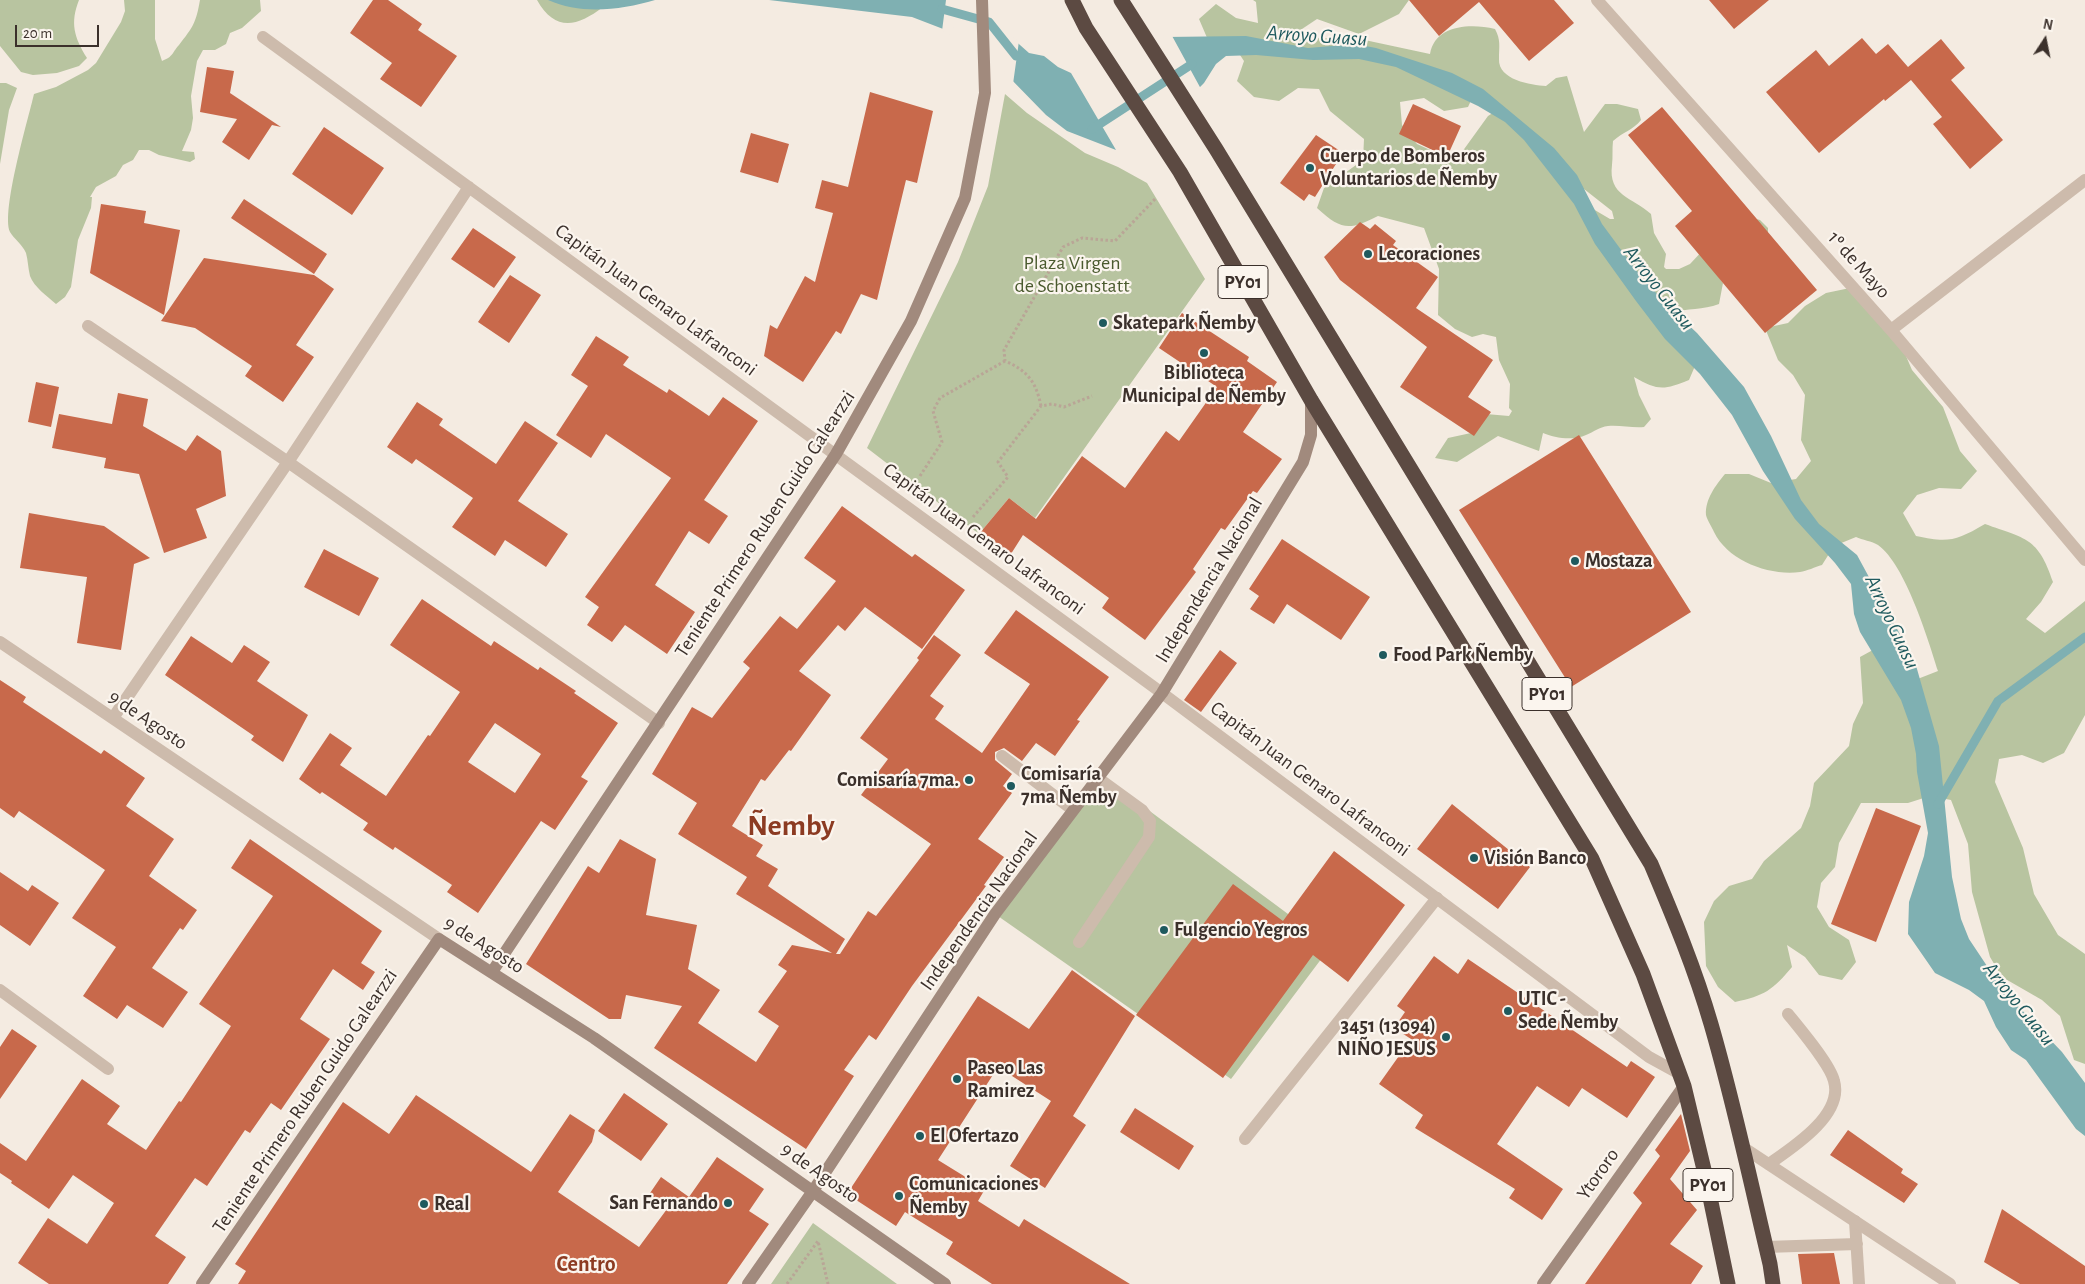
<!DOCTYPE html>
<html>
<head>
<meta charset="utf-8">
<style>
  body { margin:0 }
  #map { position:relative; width:2085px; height:1284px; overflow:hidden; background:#f4ebe1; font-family:"Alegreya Sans",sans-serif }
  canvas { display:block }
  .north { position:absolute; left:2020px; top:15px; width:50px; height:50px; -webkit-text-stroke:4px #fbf5ee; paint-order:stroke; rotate:11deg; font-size:14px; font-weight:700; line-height:20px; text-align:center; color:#3b302b }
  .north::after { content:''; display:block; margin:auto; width:18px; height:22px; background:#3b302b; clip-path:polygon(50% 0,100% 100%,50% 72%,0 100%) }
  .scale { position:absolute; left:15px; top:25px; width:84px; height:22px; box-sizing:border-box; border:2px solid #3b302b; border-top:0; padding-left:6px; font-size:15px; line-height:18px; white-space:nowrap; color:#3b302b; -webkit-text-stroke:4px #fbf5ee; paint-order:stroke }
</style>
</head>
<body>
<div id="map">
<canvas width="2085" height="1284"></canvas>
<div class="north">N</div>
<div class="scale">20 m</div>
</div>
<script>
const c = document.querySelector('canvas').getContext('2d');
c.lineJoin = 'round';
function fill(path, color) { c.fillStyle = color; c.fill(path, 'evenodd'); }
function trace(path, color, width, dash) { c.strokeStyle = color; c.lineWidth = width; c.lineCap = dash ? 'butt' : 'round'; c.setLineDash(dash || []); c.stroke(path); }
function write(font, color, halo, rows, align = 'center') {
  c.font = font + ' "Alegreya Sans",sans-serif'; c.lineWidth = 4.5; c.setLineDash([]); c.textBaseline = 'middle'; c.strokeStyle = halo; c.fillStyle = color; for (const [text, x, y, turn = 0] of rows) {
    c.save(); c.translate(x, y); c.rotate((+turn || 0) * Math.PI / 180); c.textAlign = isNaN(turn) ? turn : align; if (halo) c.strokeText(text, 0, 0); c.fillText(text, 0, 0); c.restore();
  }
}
const green = new Path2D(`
  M0 0H79C70 23 74 37 87 58L79 66 57 73 33 75 21 72 0 46Z
  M124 0H155V39L162 61C174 56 171 54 179 45 193 27 196 23 200 0H260L261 11 242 28 230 33 226 44 215 50H203L197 61 191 96 193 118 191 130 182 151 194 152 195 159 190 162 159 155 149 150H139L133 160 123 165 116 176 96 187 90 197H92L91 208 78 240 71 287 65 297 56 304C47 296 34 287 30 276 28 268 28 260 26 253 22 244 14 239 10 232 1 211 28 120 34 94L56 87 88 70 96 63 121 22 125 11Z
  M537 0H602L603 7C577 27 555 32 537 0Z
  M1253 0H1409L1399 14 1359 34 1317 19 1299 31 1322 39 1346 36 1430 54C1435 25 1470 23 1495 29 1501 40 1499 46 1499 59 1498 80 1531 85 1546 86L1556 78 1567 76 1584 132 1605 104H1617L1638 109 1641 120C1633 130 1623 132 1613 141 1612 149 1613 157 1612 165 1608 196 1632 197 1651 214L1654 233 1666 254 1664 267 1666 269H1679L1690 264 1705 248 1749 217 1760 220 1768 228V239L1715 272 1723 283 1719 304C1703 310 1687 308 1672 313L1698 359 1689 380C1664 390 1658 391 1634 377L1639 395 1651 419 1644 427C1632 428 1620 425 1608 426 1599 427 1594 432 1586 435 1574 441 1554 438 1543 433L1539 451 1498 436 1457 462 1435 458 1448 438 1471 433 1486 414 1509 416 1512 411 1509 408 1510 384 1499 360 1496 337 1483 334 1472 337 1455 329 1438 315 1439 269 1424 228 1378 216C1349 231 1341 230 1317 208L1324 188 1363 160 1364 139 1330 111 1319 89 1298 88 1279 101 1254 97 1237 81 1244 61 1232 43 1208 40 1199 19 1216 4 1236 18 1258 23 1256 2ZM1475 92 1502 107 1488 116 1462 152 1439 154 1417 144 1402 125 1400 102 1424 98 1444 111 1468 107ZM1584 189 1612 211 1614 219H1610L1588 206Z
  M0 83H6L17 88 9 110 0 164Z
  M1005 94 1027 113 1085 153 1118 167 1147 183 1205 279 1035 518 1009 498 979 534 867 448 958 262 988 186Z
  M1850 288 1903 349 1912 370 1943 407 1960 451 1977 471 1961 489 1939 488 1917 495 1903 513 1916 536C1948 543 1956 541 1985 524 2026 539 2038 537 2053 582L2041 602 2026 619 2045 633 2085 601V715L2064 753 2043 763 2022 755 1999 759 1995 782 2023 848 2034 894 2058 935 2085 954V1064L2074 1060 2060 1016 2042 1000 2002 977 1990 957 1972 892 1968 844 1951 800 1930 796 1908 803H1861L1839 843 1835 867 1821 883 1817 907 1829 927 1849 940 1856 962 1842 980 1819 975 1805 957 1787 945 1792 967C1773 990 1764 996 1735 1002L1718 987 1706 966 1704 922 1714 901 1729 886 1752 879 1764 861 1801 828 1810 806 1814 783 1849 746 1853 724 1863 703 1860 657 1882 645 1915 680 1938 671C1928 639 1905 564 1878 545 1872 541 1862 540 1856 537L1834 546 1822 565C1815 567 1807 571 1800 572 1769 576 1728 561 1714 532 1712 527 1707 520 1706 515 1705 499 1716 485 1725 474H1749L1771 483 1796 479 1811 461 1801 440 1805 395 1793 375 1778 360 1765 328 1788 323 1805 306 1826 293Z
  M1104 777 1331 946 1231 1079 995 914Z
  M813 1223 897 1284H771Z`);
const water = new Path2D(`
  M548 0H655C621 10 581 15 548 0Z
  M769 0H952L951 32 912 17Z
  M1246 36 1308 48 1355 44 1376 48 1452 73 1483 89 1554 148 1577 175 1602 224 1636 270 1664 302 1697 333 1744 387 1771 436 1801 500 1819 524 1857 555 1915 662 1939 746 1952 877 1961 919 1969 939 1989 969 2016 1004 2062 1052 2085 1083V1136L2076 1129 2026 1060 2011 1050 1996 1027 1984 1001 1969 990 1935 973 1908 934 1909 902 1924 856 1928 833 1917 772 1916 754 1911 728 1901 700 1860 632 1854 614 1851 584 1835 563 1795 519 1763 471 1732 415 1700 374 1665 339 1636 301 1595 244 1574 204 1524 140 1505 122 1478 106 1396 67 1359 59 1313 60 1256 55 1226 56 1216 64 1204 83 1195 92 1165 37Z
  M1011 37 1029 53 1044 56 1058 67 1071 73 1116 150 1067 131 1046 115 1007 75Z`);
const pier = new Path2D(`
  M946 0H955L953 33 951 35 942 31Z
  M1171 34 1201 89 1196 94 1192 93 1163 38 1164 35Z
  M1010 35 1019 41 1013 84 1004 75Z`);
const stream = new Path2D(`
  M942 9 989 22 1016 56
  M1092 129 1192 64
  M1938 804 1998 701 2085 637`);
const building = new Path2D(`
  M373 0H388L422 24 418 30 457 56 421 107 380 79 392 63 350 33Z
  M1409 0H1554L1574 23 1529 61 1479 2 1439 36Z
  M1709 0H1769L1734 29Z
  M1862 38 1876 54 1888 44 1908 67 1941 39 1965 68 1951 80 2003 140 1970 169 1933 124 1942 117 1911 80 1885 101 1884 99 1819 153 1766 92 1816 50 1829 66Z
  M207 67 234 71 230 93 281 127 272 125 249 160 222 142 237 119 200 112Z
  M870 92 933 111 917 183 906 180 877 300 861 294 841 334 836 331 803 382 764 356 770 325 777 329 805 276 815 282 833 213 815 208 822 180 848 187Z
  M1413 104 1461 126 1447 157 1399 134Z
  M1662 107 1817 290 1765 333 1675 226 1692 211 1628 135Z
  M324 127 384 168 352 215 292 174Z
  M751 133 789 144 778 183 740 172Z
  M1316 135 1343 153 1315 197 1309 194 1304 201 1280 183Z
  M244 199 327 254 314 274 231 218Z
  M101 204 146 211 144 223 180 230 164 315 90 273Z
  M1360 222 1370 229 1375 224 1396 241 1393 245 1438 277 1416 308 1493 360 1468 397 1491 412 1474 436 1400 387 1427 347 1340 280 1324 257Z
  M473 228 516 257 494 288 451 259Z
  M204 258 314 275 334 289 296 345 314 357 283 402 245 376 252 366 195 328 161 321Z
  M510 275 541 295 509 343 478 322Z
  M1182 313 1249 357 1247 361 1277 382 1243 432 1282 459 1257 493 1253 491 1225 530 1221 528 1193 569 1196 572 1145 640 1102 608 1109 598 1023 535 1009 557 979 534 1009 498 1036 519 1082 456 1125 488 1166 431 1179 441 1217 387 1159 348Z
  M596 336 629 357 623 365 667 393 669 389 709 416 723 397 758 421 704 500 728 516 709 544 689 531 655 585 695 612 667 654 625 625 612 642 587 625 599 607 585 597 671 478 606 434 591 458 556 435 588 386 571 375Z
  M36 382 59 387 51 427 28 422Z
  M118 393 148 399 143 426 186 451 197 435 221 451 226 496 196 509 207 538 164 553 139 474 104 468 106 458 52 448 59 414 112 424Z
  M417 402 443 419 439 425 496 464 525 421 558 443 518 501 568 534 546 567 505 540 495 556 452 527 473 498 416 459 412 464 387 447Z
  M1579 435 1691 612 1571 687 1459 510Z
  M842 506 912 557 915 554 965 590 922 649 865 607 845 631 838 625 799 671 831 695 791 751 789 750 765 781 761 779 732 826 763 845 756 856 778 869 768 886 845 939 836 954H840L868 911 876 916 931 844 861 795 888 759 860 738 919 660 917 658 934 635 961 655 930 696 944 706 935 719 982 753 1030 684 984 653 1016 610 1109 677 1077 720 1080 721 1055 756 1036 743 1022 761 1004 748 995 752V760L1012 774 1003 786 1012 793 978 839 1004 857 984 885 986 886 912 986 876 1040 869 1035 844 1070 854 1076 806 1149 654 1048 682 1006 626 995 621 1019H609L526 964 588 866 599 873 620 839 656 859 646 915 697 925 688 969 720 990 698 1023 756 1062 779 1026 758 1012 787 971 778 965 792 945 832 953 736 894 747 877 678 834 697 803 652 774 692 707 712 718 750 668 743 662 780 616 797 629 836 581 804 558Z
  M29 513 104 526 150 558 134 564 121 650 77 643 87 577 20 568Z
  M1282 539 1370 597 1341 640 1287 604 1274 624 1250 609 1259 596 1249 589Z
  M324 549 379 578 359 616 304 587Z
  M422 599 491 646 494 641 538 670 540 667 576 691 574 693 618 723 581 777 588 781 555 830 541 821 478 913 447 892 452 885 395 847 393 850 363 830 368 823 322 792 320 794 299 779 330 733 352 748 340 765 386 796 428 735 430 736 460 692 390 645ZM495 723 541 754 515 793 468 762Z
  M191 636 232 663 244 645 270 662 257 681 308 715 283 762 251 740 254 736 165 675Z
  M1220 650 1237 663 1201 712 1184 700Z
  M0 680 26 697 23 702 101 754 104 750 145 778 126 806 174 839 149 876 197 910 183 930 180 928 152 968 188 992 163 1028 127 1005 117 1019 83 996 116 947 72 918 105 870 19 811 14 818 0 808Z
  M1452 804 1530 867 1498 909 1417 849Z
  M1876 808 1921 826 1876 942 1831 924Z
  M250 839 382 931 361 963 375 972 363 990 333 969 300 1019 330 1039 281 1110 271 1103 250 1133 245 1130 207 1186 195 1178 155 1236 186 1257 168 1284H49L18 1263 48 1218 87 1244 114 1203 73 1175 49 1209 11 1183 12 1181 0 1173V1143L26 1161 82 1079 120 1106 107 1124 146 1150 179 1101 181 1102 231 1026 199 1004 273 896 231 868Z
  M1334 851 1405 905 1348 982 1313 955 1223 1078 1136 1015 1233 884 1283 921Z
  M0 872 28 891 32 885 59 903 30 946 0 925Z
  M1434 956 1458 974 1468 959 1627 1067 1631 1061 1655 1077 1627 1118 1582 1088 1569 1107 1537 1086 1497 1144 1563 1189 1542 1220 1509 1198 1515 1189 1415 1128 1423 1115 1379 1084 1411 1039 1394 1028 1405 1012 1397 1006Z
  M1072 970 1135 1016 1073 1116 1086 1125 1045 1188 1010 1166 1051 1101 998 1067 938 1160 985 1189 978 1201 1019 1227 1024 1219 1130 1284H992L946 1254 953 1242 905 1212 896 1226 847 1194 978 996 1029 1029Z
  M12 1029 37 1046 0 1099V1047Z
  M624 1093 668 1124 641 1161 598 1131Z
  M416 1095 531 1172 570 1114 595 1130 592 1142 558 1192 639 1247 667 1209 648 1196 661 1177 689 1197 717 1157 764 1189 749 1211 769 1224 727 1284H238L246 1271 235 1264 343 1102 389 1134Z
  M1135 1108 1194 1146 1179 1170 1120 1132Z
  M1681 1114 1690 1151 1670 1179 1697 1210 1670 1244 1703 1266 1691 1284H1585L1642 1203 1633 1193 1660 1156 1655 1150Z
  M1848 1130 1903 1169 1901 1173 1918 1184 1904 1203 1830 1155Z
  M2002 1209 2085 1266V1284H2020L1984 1262Z
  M1834 1253 1840 1284H1802L1798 1254Z`);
const path = new Path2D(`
  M1041 406C1036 382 1028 371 1005 361L1004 350 1063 247 1082 238 1115 241 1156 198
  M920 476 942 442 933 411 940 398 1005 361
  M973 517 1008 477 998 462 1041 406 1052 404 1064 407 1092 396
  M787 1284 818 1241 828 1284`);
const lane = new Path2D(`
  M1002 756 1073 810
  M1079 942 1149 837 1150 821 1142 810 1098 778
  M1245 1139 1437 898
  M1769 1164C1792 1148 1844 1115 1834 1081 1830 1064 1800 1029 1788 1014
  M1855 1221 1859 1284
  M1766 1247 1857 1244`);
const street = new Path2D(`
  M1597 0 1891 330 2085 560
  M263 37 1162 693 1649 1057 1680 1074
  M88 326 288 462 659 723
  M1891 330 2085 180
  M0 642 439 939
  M113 718 288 462 469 187
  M0 990 108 1069
  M1744 1148 1950 1284`);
const secondary = new Path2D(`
  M492 972 836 454 911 321 965 198 985 93 982 0
  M202 1284 439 939 594 1038 945 1284
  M748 1284 813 1191 995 914 1162 693 1303 462 1311 435V400
  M1543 1284 1684 1086`);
const highway = new Path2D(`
  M1072 0 1086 28 1180 172 1311 400 1592 859 1643 974 1684 1086 1706 1178 1728 1284
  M1121 0 1216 149 1651 864C1673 916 1695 969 1711 1024 1734 1103 1751 1184 1770 1264L1773 1284`);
const markers = [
  [1310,168,5,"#1f5a5e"],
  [1368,254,5,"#1f5a5e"],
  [1103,323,5,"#1f5a5e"],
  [1204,353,5,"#1f5a5e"],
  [1575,561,5,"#1f5a5e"],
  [1383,655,5,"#1f5a5e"],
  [969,780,5,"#1f5a5e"],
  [1011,786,5,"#1f5a5e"],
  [1474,858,5,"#1f5a5e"],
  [1164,930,5,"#1f5a5e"],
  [1508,1011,5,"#1f5a5e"],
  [1446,1037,5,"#1f5a5e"],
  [957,1079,5,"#1f5a5e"],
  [920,1136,5,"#1f5a5e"],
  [899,1196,5,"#1f5a5e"],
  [728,1203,5,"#1f5a5e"],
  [424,1204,5,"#1f5a5e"]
];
const shields = [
  [1243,282,50],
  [1547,694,50],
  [1708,1185,50]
];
const shieldNames = [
  ["PY01",1243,282],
  ["PY01",1547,694],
  ["PY01",1708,1185]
];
const poiNames = [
  ["Cuerpo de Bomberos",1320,156],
  ["Voluntarios de Ñemby",1320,179],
  ["Lecoraciones",1378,254],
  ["Skatepark Ñemby",1113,323],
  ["Biblioteca",1204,373,"center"],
  ["Municipal de Ñemby",1204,396,"center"],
  ["Mostaza",1585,561],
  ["Food Park Ñemby",1393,655],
  ["Comisaría",1021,774],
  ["7ma Ñemby",1021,797],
  ["Comisaría 7ma.",959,780,"right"],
  ["Visión Banco",1484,858],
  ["Fulgencio Yegros",1174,930],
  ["UTIC -",1518,999],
  ["Sede Ñemby",1518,1022],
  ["3451 (13094)",1436,1026,"right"],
  ["NIÑO JESUS",1436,1049,"right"],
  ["Paseo Las",967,1068],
  ["Ramirez",967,1091],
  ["El Ofertazo",930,1136],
  ["Comunicaciones",909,1184],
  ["Ñemby",909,1207],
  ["San Fernando",718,1203,"right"],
  ["Real",434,1204]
];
const parkNames = [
  ["Plaza Virgen",1072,263],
  ["de Schoenstatt",1072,286]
];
const streetNames = [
  ["1º de Mayo",1859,265,48],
  ["Capitán Juan Genaro Lafranconi",656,300,36],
  ["Teniente Primero Ruben Guido Galearzzi",765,524,-57],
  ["Capitán Juan Genaro Lafranconi",984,539,36],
  ["Independencia Nacional",1209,580,-59],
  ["9 de Agosto",148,720,34],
  ["Capitán Juan Genaro Lafranconi",1310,779,37],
  ["Independencia Nacional",979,911,-55],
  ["9 de Agosto",484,945,32],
  ["Teniente Primero Ruben Guido Galearzzi",305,1101,-56],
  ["9 de Agosto",820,1173,35],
  ["Ytororo",1598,1174,-55]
];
const waterNames = [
  ["Arroyo Guasu",1317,36,4],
  ["Arroyo Guasu",1659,288,52],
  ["Arroyo Guasu",1892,622,65],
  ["Arroyo Guasu",2019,1004,51]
];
const quarterNames = [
  ["Centro",586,1264]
];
const townNames = [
  ["Ñemby",791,826]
];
fill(green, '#b8c4a0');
fill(water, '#7fb0b2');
fill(pier, '#f4ebe1');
trace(stream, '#7fb0b2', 9);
fill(building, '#c8694b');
trace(path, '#b9a596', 3, [2.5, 2.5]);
trace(lane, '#cdbbac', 12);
trace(street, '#cdbbac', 12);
trace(secondary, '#a18a7d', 12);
trace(highway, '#5c4a42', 15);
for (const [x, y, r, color] of markers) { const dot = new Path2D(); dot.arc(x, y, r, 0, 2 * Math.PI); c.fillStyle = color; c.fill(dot); trace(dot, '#fbf5ee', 2); }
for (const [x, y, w] of shields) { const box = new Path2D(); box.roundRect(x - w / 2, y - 16.5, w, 33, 4); c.fillStyle = '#fbf5ee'; c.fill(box); trace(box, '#3b302b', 1); }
write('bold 19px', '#3b302b', null, shieldNames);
write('bold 20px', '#3b302b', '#fbf5ee', poiNames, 'left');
write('20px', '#4a5a2e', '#fbf5ee', parkNames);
write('20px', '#3b302b', '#fbf5ee', streetNames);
write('italic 21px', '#1f5a5e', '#fbf5ee', waterNames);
write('bold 22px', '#8c3b22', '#fbf5ee', quarterNames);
write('bold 30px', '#8c3b22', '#fbf5ee', townNames);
</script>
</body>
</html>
